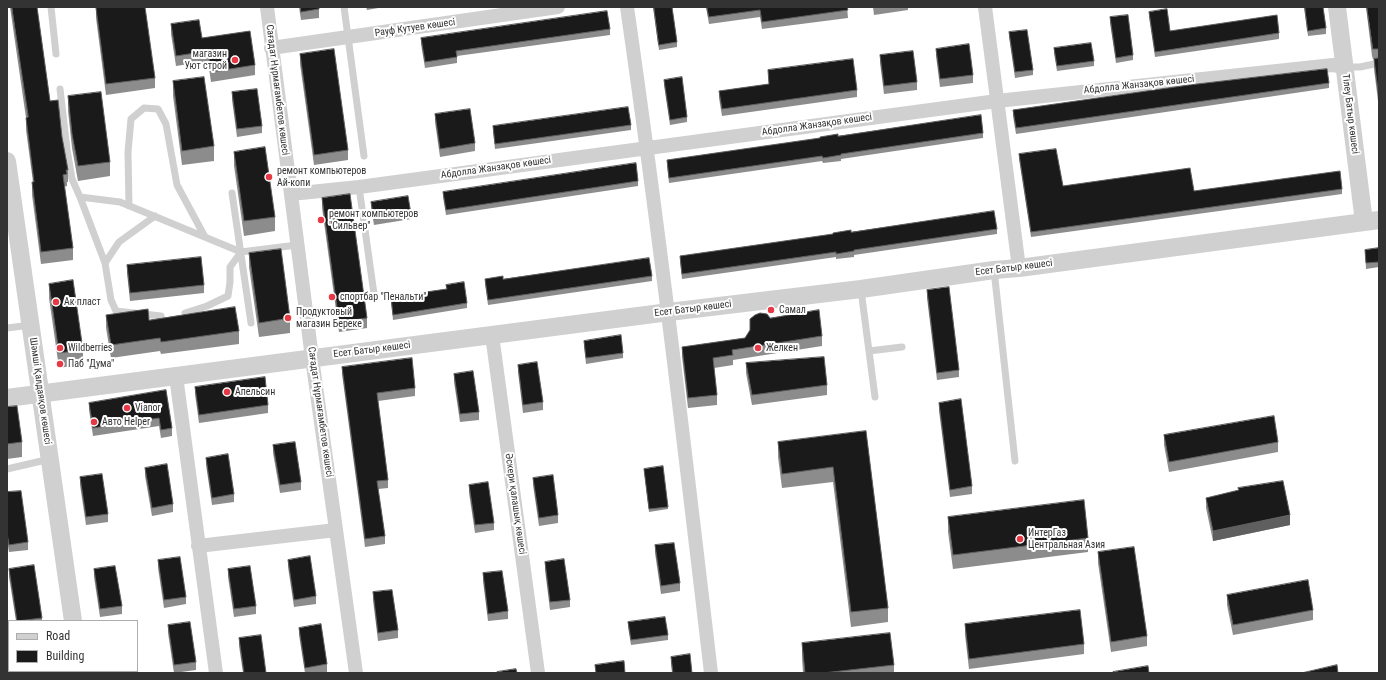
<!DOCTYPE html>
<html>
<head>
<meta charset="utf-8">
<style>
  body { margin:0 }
  #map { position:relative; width:1386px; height:680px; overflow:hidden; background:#fff; font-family:"Roboto Condensed",sans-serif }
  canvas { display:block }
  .frame { position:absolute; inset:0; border:8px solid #333; pointer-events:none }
  .legend { position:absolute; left:8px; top:620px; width:130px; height:52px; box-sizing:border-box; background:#fff; border:1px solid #adadad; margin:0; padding:5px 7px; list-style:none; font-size:12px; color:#333 }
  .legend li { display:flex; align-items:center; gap:8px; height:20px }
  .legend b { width:20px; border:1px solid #adadad }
</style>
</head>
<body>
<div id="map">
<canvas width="1386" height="680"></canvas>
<div class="frame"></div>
<ul class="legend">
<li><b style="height:5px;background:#d0d0d0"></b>Road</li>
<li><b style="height:11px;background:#1a1a1a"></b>Building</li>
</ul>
</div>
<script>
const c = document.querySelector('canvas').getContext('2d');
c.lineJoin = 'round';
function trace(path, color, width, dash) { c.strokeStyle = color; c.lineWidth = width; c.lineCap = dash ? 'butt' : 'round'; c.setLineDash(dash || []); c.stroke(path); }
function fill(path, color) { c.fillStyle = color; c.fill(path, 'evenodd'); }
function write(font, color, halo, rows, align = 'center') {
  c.font = font + ' "Roboto Condensed",sans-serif'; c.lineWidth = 4; c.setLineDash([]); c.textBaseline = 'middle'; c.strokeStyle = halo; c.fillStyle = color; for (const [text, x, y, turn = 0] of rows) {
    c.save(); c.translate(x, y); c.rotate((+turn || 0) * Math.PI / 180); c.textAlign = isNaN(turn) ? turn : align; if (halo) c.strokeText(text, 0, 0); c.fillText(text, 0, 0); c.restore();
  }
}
const service = new Path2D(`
  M51 7 56 54
  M344 7 364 156
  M1346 67H1360L1379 63
  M60 89 67 149 72 179 80 197 120 202 241 252
  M359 187 374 294
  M232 193 251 323
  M80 197 105 263
  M129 206 128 152 131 119 144 108 158 109 166 124 177 185 205 237
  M155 216 119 242 105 263 111 300 116 311 161 316
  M994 270 1015 461
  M861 290 875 397
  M185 313 207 306 228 296 230 282V267L241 252 297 245
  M7 328 31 325
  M869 351 902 347
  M7 469 50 459
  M7 643H9`);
const minor = new Path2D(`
  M267 7 312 358 356 673
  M627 7C659 229 685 451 711 673
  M985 7 1019 268
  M271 48 558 7
  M291 194 359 187 997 101 1333 65 1344 67
  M492 335 538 673
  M176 376 216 673
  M198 546 336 530`);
const tertiary = new Path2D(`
  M1337 7 1364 222
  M7 161 73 621
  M7 398 669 312 861 289 994 270 1019 268 1379 220
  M81 671V673`);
const wall = new Path2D(`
  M10 7H37L50 101 62 137 68 170V182H67V186L64 187 73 248V260L41 264 32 195V182H33L26 130V118Z
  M299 7H319V18L301 20Z
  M366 7H384L367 10Z
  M653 7H672L677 42V47L659 50Z
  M706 7H847L848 18 762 29 760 17 709 24Z
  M873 7H908V10L874 15Z
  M930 7H939L930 8Z
  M1304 7H1323L1326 28V34L1308 36Z
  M1366 7H1379V109L1374 69V59H1376H1373L1372 56Z
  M96 8 155 78V88L106 95 96 18Z
  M1149 12 1170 31 1279 33V39L1155 57 1149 17Z
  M1110 17 1133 55V60L1116 63 1110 23Z
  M171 24 202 38 255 65V75L211 82 208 61 176 66 171 34Z
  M610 29V35L457 56V63L425 68 421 44V38Z
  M1009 32 1033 70V75L1015 78 1009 37Z
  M1054 48 1094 61V66L1057 71 1054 53Z
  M936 49 973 75V83L940 87 936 56Z
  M300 54 348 150V160L314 165 300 64Z
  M880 55 917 82V90L884 94 880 63Z
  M768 70 857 90V97L722 116 719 98V91L769 84Z
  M664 80 687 117V122L670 125 664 85Z
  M173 81 214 146V161L182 165 173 96Z
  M1329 83V88L1016 134 1013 116V110Z
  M232 92 262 126V133L237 137 232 100Z
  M68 96 110 162V176L78 181 72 148 68 111Z
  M435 114 475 143V151L440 157 435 122Z
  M631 125V130L495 149 493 131V126Z
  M983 133V138L841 159V161L823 163 822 161 669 183 667 165V160L838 136Z
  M234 152 275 217V231L244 236 234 166Z
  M1019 154 1063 186 1194 191 1342 189V194L1031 237 1019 159Z
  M638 181V186L446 215 443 197V192Z
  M322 198 367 318V328L339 332 322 208Z
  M371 202 411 214V219L374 225 371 207Z
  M997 229V234L854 255V257L836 259V257L682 279 680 261V256L851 232Z
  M1379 248V267L1366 269 1365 250Z
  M249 253 290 318V333L259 337 249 267Z
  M127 265 204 285V293L130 301 127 273Z
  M652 276V281L488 305 485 284V279H503Z
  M49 284 83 350V364L59 368 49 298Z
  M446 285 467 303V308L393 320 391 302V297L446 289Z
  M927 290 959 370V377L937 380 927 298Z
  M106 315 239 331V344L161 354 160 351 111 358 106 328Z
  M770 318 822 336V346L733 360V365L714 368 717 395V405L688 408 682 357V347L745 338Z
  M584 341 623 353V358L586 364 584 346Z
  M7 353 8 358V365L7 366Z
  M746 363 827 385V395L752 405 746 373Z
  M518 365 543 402V410L523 413 518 372Z
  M342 367 415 388V396L378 401 388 480V488L378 489 385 536V544L365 547 342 374Z
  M454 374 479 412V420L460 422 454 382Z
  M195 387 268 405V413L199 423 195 394Z
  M166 390 172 428V436L161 438 159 426 93 436 89 410V403Z
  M939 403 972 486V494L950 497 939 411Z
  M7 407 22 442V457L7 459Z
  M866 431 888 608V622L851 627 833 482 782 488 778 457V442Z
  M1164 435 1278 442V452L1169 472 1164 445Z
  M273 445 301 482V490L280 493 273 453Z
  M206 458 234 494V502L212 505 206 465Z
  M145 468 173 504V512L152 516 145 476Z
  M644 469 668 507V509L649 512Z
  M80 477 108 514V522L86 525 80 485Z
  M533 478 558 515V523L539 526 533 485Z
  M469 485 494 523V530L475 533 469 493Z
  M7 492 28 542V550L9 552 7 541Z
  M1206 498 1290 525 1213 541 1206 508Z
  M948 517 1088 538V552L953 569 948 532Z
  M655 545 680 583V591L661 594 655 553Z
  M1098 552 1147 636V646L1111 652 1098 563Z
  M158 560 186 597V604L164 608 158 568Z
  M288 560 316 596V604L294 607 288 567Z
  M545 562 570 600V607L550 610 545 570Z
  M9 569 42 618V621H16L9 577Z
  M94 569 122 606V614L100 617 94 577Z
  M228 569 256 606V614L234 617 228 577Z
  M483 573 508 611V619L488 621 483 581Z
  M373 592 398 630V638L378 641 373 600Z
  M1227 595 1313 610V620L1233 635 1227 605Z
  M628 622 668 635V640L631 645 628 627Z
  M965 624 1084 644V654L969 669 965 635Z
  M168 625 196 662V670L174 673 168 633Z
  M299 628 327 664V672L320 673H305L299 635Z
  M239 638 266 673H243L239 646Z
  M802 643 894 665V673H803L802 658Z
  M671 657 692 673H672L671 664Z`);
const shadedWall = new Path2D(`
  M1290 515V525L1213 541V531Z`);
const building = new Path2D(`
  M12 7H37L50 101 58 100 62 137 68 170H66L67 174 63 175 73 248 41 252 32 182H34L26 118 28 117Z
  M104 7H145L155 78 106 84 96 8Z
  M301 7H319V9L301 12Z
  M654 7H672L677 42 659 45Z
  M707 7H847L848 10 762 22 760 10 709 17Z
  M1305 7H1323L1326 28 1308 31Z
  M1367 7H1379V49H1373Z
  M1167 9 1170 31 1277 15 1279 33 1155 52 1149 12Z
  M607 11 610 29 456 51 457 57 425 62 421 38Z
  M1128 15 1133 55 1116 58 1110 17Z
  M199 20 202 38 250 31 255 65 211 72 208 51 176 56 171 24Z
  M1027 30 1033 70 1015 72 1009 32Z
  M1091 43 1094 61 1057 66 1054 48Z
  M969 44 973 75 940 79 936 49Z
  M334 49 348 150 314 155 300 54Z
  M913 51 917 82 884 86 880 55Z
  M1379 58V99L1374 59Z
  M853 59 857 90 722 109 719 91 769 84 768 70Z
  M1327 69 1329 83 1016 128 1013 110 1189 85Z
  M204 77 214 146 182 151 173 81Z
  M682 77 687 117 670 120 664 80Z
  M257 89 262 126 237 129 232 92Z
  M101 92 110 162 78 166 72 134 68 96Z
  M628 107 631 125 495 144 493 126Z
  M470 109 475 143 440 149 435 114Z
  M981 115 983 133 841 154V155L823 158 822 156 669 178 667 160 820 138V137L838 134V136Z
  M265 147 275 217 244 221 234 152Z
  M1056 149 1063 186 1190 168 1194 191 1340 171 1342 189 1031 232 1019 154Z
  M636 163 638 181 446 210 443 192Z
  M350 194 367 318 339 322 322 198Z
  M408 196 411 214 374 219 371 202Z
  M994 211 997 229 854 250V251L836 254V252L682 274 680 256 833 234V233L851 230V232Z
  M1379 248V262L1366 263 1365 250Z
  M281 249 290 318 259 323 249 253Z
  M201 257 204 285 130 293 127 265Z
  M649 258 652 276 488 300 485 279 503 276V279Z
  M73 280 83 350 59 353 49 284Z
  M464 282 467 303 393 315 391 297 447 289 446 285Z
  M949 287 959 370 937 373 927 290Z
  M235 307 239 331 161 342 160 338 111 345 106 315 148 309 149 320Z
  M819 310 822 336 732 350 733 355 713 358 717 395 688 398 682 347 745 338 750 330V319L755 315 760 313 767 314 770 318Z
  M621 335 623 353 586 358 584 341Z
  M824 357 827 385 752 395 746 363Z
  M412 358 415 388 377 393 388 480 377 481 385 536 365 539 342 367Z
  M537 362 543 402 523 405 518 365Z
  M473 371 479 412 460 414 454 374Z
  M265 377 268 405 199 415 195 387Z
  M166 390 172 428 161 430 159 418 93 428 89 403Z
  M961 399 972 486 950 490 939 403Z
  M17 406 22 442 7 444V407Z
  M1274 416 1278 442 1169 462 1164 435Z
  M866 431 888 608 851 612 833 467 782 474 778 442Z
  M295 442 301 482 280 485 273 445Z
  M228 454 234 494 212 498 206 458Z
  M167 464 173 504 152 508 145 468Z
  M663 466 668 507 649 509 644 469Z
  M102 474 108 514 86 517 80 477Z
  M553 475 558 515 539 518 533 478Z
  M1283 481 1290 515 1213 531 1206 498 1239 490 1238 488Z
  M488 482 494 523 475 525 469 485Z
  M21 491 28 542 9 545 7 533V492Z
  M1084 500 1088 538 953 555 948 517Z
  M674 543 680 583 661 586 655 545Z
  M1134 547 1147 636 1111 642 1098 552Z
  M310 556 316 596 294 600 288 560Z
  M180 557 186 597 164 600 158 560Z
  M564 559 570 600 550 602 545 562Z
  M34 565 42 618 17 621 9 569Z
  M115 566 122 606 100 609 94 569Z
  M250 566 256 606 234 609 228 569Z
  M502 571 508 611 488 614 483 573Z
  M1308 580 1313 610 1233 625 1227 595Z
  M392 590 398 630 378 633 373 592Z
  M1080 610 1084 644 969 659 965 624Z
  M665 617 668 635 631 640 628 622Z
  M190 622 196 662 174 665 168 625Z
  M321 624 327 664 305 668 299 628Z
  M890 633 894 665 823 673H805L802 643Z
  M261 635 266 673H244L239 638Z
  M690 654 692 673H673L671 657Z
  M624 661 625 673H596L595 665Z
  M1337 665 1338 673H1302Z
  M1148 666 1149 673H1113V672Z
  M516 669 517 673H497V672Z
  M25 671H50V673H25Z
  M109 671H132V673H110Z`);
const markers = [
  [235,60,4,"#e63946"],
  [269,177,4,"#e63946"],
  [321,220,4,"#e63946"],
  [332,297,4,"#e63946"],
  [56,302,4,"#e63946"],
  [771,310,4,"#e63946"],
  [288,318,4,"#e63946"],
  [60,348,4,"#e63946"],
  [758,348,4,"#e63946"],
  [60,364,4,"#e63946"],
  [227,392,4,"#e63946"],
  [127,408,4,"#e63946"],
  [94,422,4,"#e63946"],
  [1020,539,4,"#e63946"]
];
const streetNames = [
  ["Рауф Кутуев көшесі",415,28,-8],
  ["Абдолла Жанзақов көшесі",1139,85,-6],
  ["Сағадат Нұрмағамбетов көшесі",277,90,83],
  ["Тілеу Батыр көшесі",1350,114,83],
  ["Абдолла Жанзақов көшесі",817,125,-8],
  ["Абдолла Жанзақов көшесі",496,168,-8],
  ["Есет Батыр көшесі",1014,268,-7],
  ["Есет Батыр көшесі",693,309,-7],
  ["Есет Батыр көшесі",372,350,-7],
  ["Шәмші Қалдаяқов көшесі",40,391,82],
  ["Сағадат Нұрмағамбетов көшесі",320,412,82],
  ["Әскери қалашық көшесі",515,504,82]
];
const poiNames = [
  ["магазин",227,54,"right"],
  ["Уют строй",227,66,"right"],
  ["ремонт компьютеров",277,171],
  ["Ай-копи",277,183],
  ["ремонт компьютеров",329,214],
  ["\"Сильвер\"",329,226],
  ["спортбар \"Пенальти\"",340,297],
  ["Ак пласт",64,302],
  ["Самал",779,310],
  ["Продуктовый",296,312],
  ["магазин Береке",296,324],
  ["Wildberries",68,348],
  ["Желкен",766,348],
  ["Паб \"Дума\"",68,364],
  ["Апельсин",235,392],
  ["Vianor",135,408],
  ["Авто Helper",102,422],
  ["ИнтерГаз",1028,533],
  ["Центральная Азия",1028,545]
];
trace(service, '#d0d0d0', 7);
trace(minor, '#d0d0d0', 14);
trace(tertiary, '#d0d0d0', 18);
fill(wall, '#8c8c8c');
fill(shadedWall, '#5f5f5f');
fill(building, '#1a1a1a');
trace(building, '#5f5f5f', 1);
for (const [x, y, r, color] of markers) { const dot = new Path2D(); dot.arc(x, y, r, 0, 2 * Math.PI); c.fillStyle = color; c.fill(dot); trace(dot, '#fff', 1.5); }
write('10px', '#333', '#fff', streetNames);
write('10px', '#333', '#fff', poiNames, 'left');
</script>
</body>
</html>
